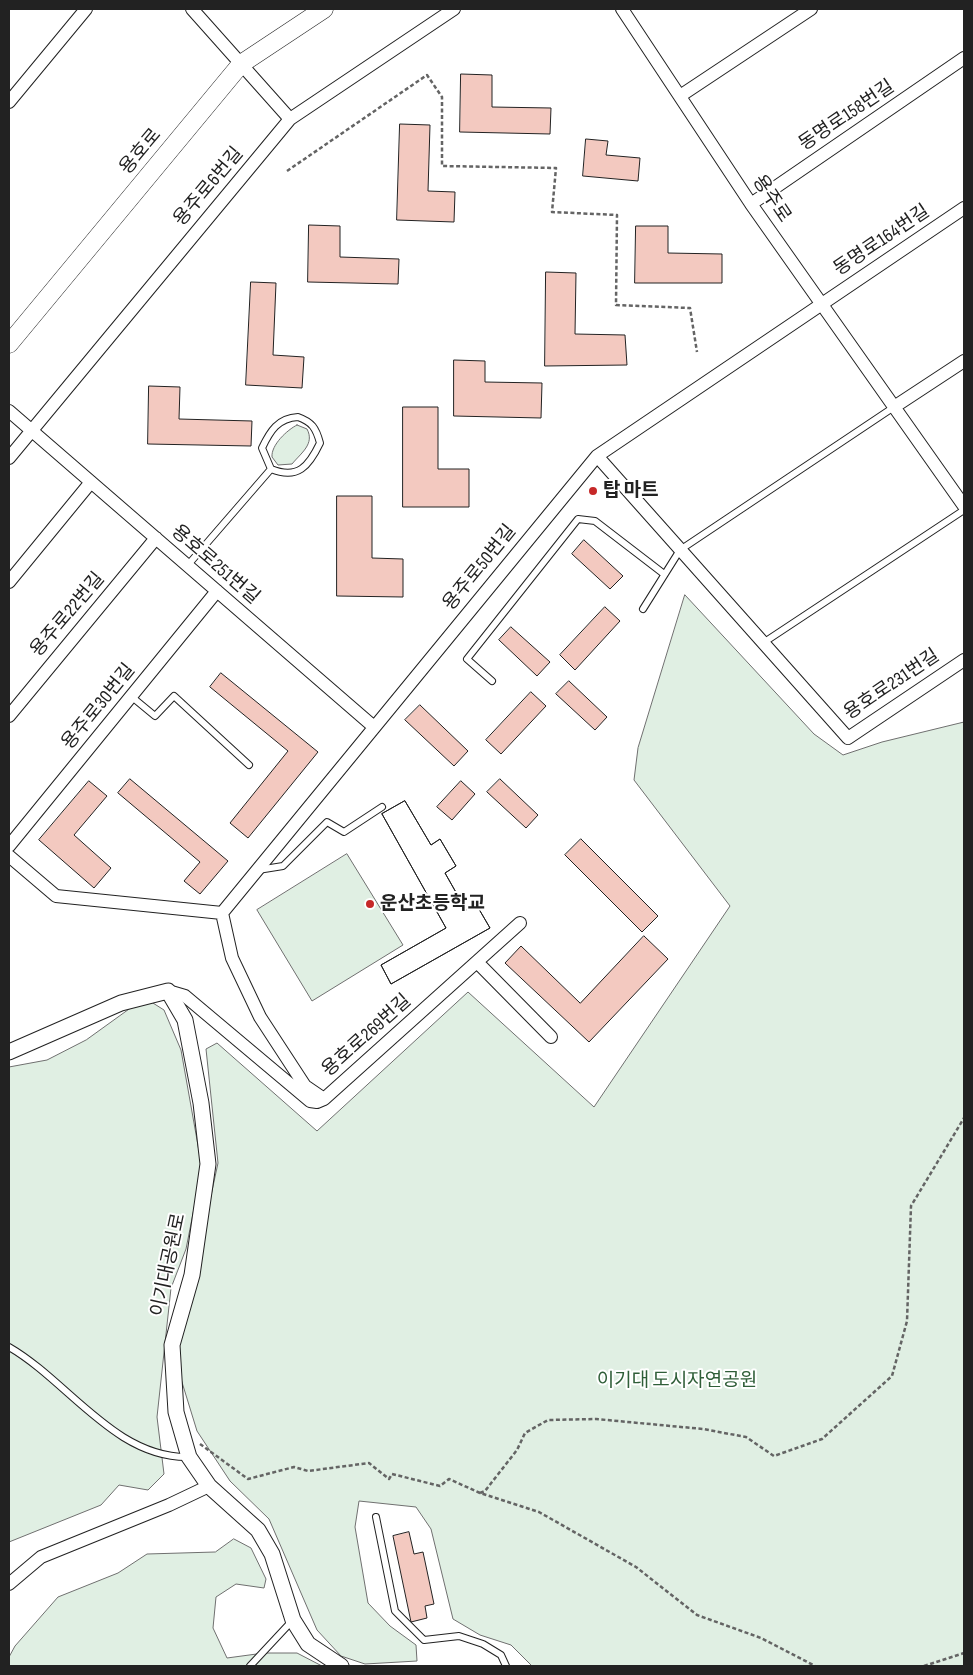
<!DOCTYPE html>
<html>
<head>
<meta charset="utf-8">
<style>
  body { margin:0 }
  #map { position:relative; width:973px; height:1675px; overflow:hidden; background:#fff; font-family:"Sofia Sans Condensed",sans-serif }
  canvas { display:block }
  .frame { position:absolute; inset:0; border:10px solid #222; pointer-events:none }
</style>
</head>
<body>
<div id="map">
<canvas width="973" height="1675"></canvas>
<div class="frame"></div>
</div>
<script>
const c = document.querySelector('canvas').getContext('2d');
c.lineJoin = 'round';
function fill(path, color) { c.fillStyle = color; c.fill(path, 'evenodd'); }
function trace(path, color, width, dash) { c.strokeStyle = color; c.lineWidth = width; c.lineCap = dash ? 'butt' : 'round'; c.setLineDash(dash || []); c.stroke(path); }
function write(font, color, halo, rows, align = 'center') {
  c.font = font + ' "Sofia Sans Condensed","Noto Sans KR",sans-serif'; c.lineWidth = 4; c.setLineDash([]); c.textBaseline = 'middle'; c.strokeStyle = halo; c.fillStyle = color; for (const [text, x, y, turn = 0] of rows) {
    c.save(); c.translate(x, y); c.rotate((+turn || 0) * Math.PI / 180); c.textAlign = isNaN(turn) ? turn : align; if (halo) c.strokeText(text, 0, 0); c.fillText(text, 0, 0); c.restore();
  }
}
const green = new Path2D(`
  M297 425 307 429C315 444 301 453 292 464L278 465 272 457C271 445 287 430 297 425Z
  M685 595 814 734 843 755 882 742 964 722V1666H532L511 1645 480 1635 453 1619 431 1529 416 1507 359 1501 355 1527 368 1603 390 1626 416 1645 417 1661 365 1664 341 1656 317 1630 269 1519 230 1481 197 1431 181 1379 179 1344 218 1163 206 1049 217 1043 317 1131 468 992 594 1107 730 906 634 780 638 748Z
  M347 854 403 945 312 1001 257 910Z
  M145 998 164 1010 181 1050 202 1168 186 1249 171 1288 157 1417 164 1474 148 1490 119 1485 101 1505 9 1542V1067L47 1060 86 1040Z
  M234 1539 251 1548 266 1579 264 1588 236 1584 216 1597 213 1628 227 1658 264 1653H297L322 1666H9V1657L15 1646 58 1597 118 1573 147 1554 215 1552Z`);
const building = new Path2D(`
  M461 74 492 75V107L551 108 550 134 460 132Z
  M400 124 430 125 428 191 455 192 454 222 397 220Z
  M586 139 608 141 606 155 640 158 638 181 583 176Z
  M309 225 340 226V257L399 259 398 284 308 282Z
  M636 226H668V253L722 254V283H635Z
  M546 272 576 273 575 334 625 335 627 365 545 366Z
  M251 282 276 283 273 355 304 357 302 388 246 385Z
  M454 360 485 361V382L542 383 541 418 454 416Z
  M149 386 180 387 179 419 252 421 251 446 148 444Z
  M403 407H438V469H469V507H403Z
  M337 496H372V558L403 559V597L337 596Z
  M584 540 623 576 610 589 572 554Z
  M605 607 620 621 575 670 560 655Z
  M511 627 550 662 537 676 499 640Z
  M221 673 318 752 248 838 230 823 288 751 210 687Z
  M569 681 607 717 595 730 556 694Z
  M531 692 546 706 501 754 486 740Z
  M420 705 468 751 454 766 405 720Z
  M130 779 228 861 200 894 184 881 200 862 118 793Z
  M500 779 538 815 526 828 487 792Z
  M89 781 107 796 74 835 111 868 94 888 39 840Z
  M461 781 475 794 452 820 437 807Z
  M405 801 431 845 440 839 456 866 445 873 466 910 476 904 490 928 391 984 381 965 446 928 382 814Z
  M405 801 431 845 440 839 456 866 445 873 466 910 476 904 490 928 391 984 381 965 446 928 382 814Z
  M581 839 658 916 642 932 565 855Z
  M644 936 668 959 589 1042 505 963 521 946 580 1003Z
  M409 1532 414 1554 423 1552 434 1604 425 1606 427 1618 411 1622 393 1536Z`);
const path = new Path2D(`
  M287 171 427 75 442 97V166L556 168 552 212 617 215 616 305 690 308 697 352
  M200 1444 248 1479 294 1467 308 1471 369 1463 389 1479 392 1474 440 1486 449 1479 480 1493 539 1512 636 1567 697 1615 761 1638 815 1666
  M480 1493 485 1491 517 1450 525 1433 548 1420 596 1419 703 1429 746 1437 774 1456 822 1439 892 1376 907 1321 911 1206 964 1118
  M924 1666 964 1653`);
const service = new Path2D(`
  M298 417C312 422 316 428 320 443 309 466 298 480 271 469L262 448C270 431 278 418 298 417Z
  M187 566 271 469
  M643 609 680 550 894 407
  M763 643 964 510
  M492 681 467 659 578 519 595 521 664 574
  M132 697 155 716 174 696 249 765
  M258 870 283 866 327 822 344 832 382 807
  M9 1347C68 1381 115 1458 188 1457
  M376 1517 395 1611 424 1640 459 1636 483 1644 501 1655 506 1666
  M250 1666 292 1621`);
const minor = new Path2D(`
  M192 9 290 119
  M622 9 751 204 964 506
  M680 96 811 9
  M9 102 86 9
  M751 204 964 58
  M894 407 964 361
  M9 411 374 727
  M597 456 848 738 964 660
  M9 458 290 119 454 9
  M9 582 91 482
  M9 716 156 538
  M9 846 217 591
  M9 856 56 896 222 913
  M222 913 597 456 964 208
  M222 913 232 958 260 1017 305 1086 324 1099 520 923
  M478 963 551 1037
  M168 991 185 996 310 1101 317 1102 324 1099
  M9 1584 41 1557 169 1505 209 1486`);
const tertiary = new Path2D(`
  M9 1052 121 1003 168 991 185 1020 201 1103 208 1164 192 1275 172 1345 176 1412 189 1457 209 1486 258 1530 272 1554 293 1620 308 1644 341 1666`);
const secondary = new Path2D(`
  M9 344 241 64 324 9`);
const markers = [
  [593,491,5,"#c62828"],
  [370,904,5,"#c62828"]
];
const streetNames = [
  ["동명로158번길",847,116,-34],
  ["용호로",141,152,-50],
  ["용주로6번길",209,187,-50],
  ["용주로",771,199,56],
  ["동명로164번길",882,241,-34],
  ["용호로251번길",215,565,41],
  ["용주로50번길",480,568,-51],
  ["용주로22번길",68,615,-50],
  ["용호로231번길",892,685,-34],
  ["용주로30번길",99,707,-51],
  ["용호로269번길",367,1036,-42],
  ["이기대공원로",169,1265,-78]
];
const poiNames = [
  ["탑 마트",603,491],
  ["운산초등학교",380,904]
];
const parkNames = [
  ["이기대 도시자연공원",677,1381]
];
fill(green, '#e0efe3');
trace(green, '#6f6f6f', 1);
fill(building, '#f3c9c0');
trace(building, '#222', 1);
trace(service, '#222', 8);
trace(minor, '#222', 14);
trace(tertiary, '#222', 17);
trace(secondary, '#222', 19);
trace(path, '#646464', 2.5, [4, 2.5]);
trace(service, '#fff', 6);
trace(minor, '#fff', 12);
trace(tertiary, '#fff', 15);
trace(secondary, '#fff', 18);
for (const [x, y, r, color] of markers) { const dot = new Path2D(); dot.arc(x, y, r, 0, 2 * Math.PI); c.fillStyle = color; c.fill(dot); trace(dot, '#fff', 2); }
write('19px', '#222', '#fff', streetNames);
write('bold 19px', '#222', '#fff', poiNames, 'left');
write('19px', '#2f5e38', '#fff', parkNames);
</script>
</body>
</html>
